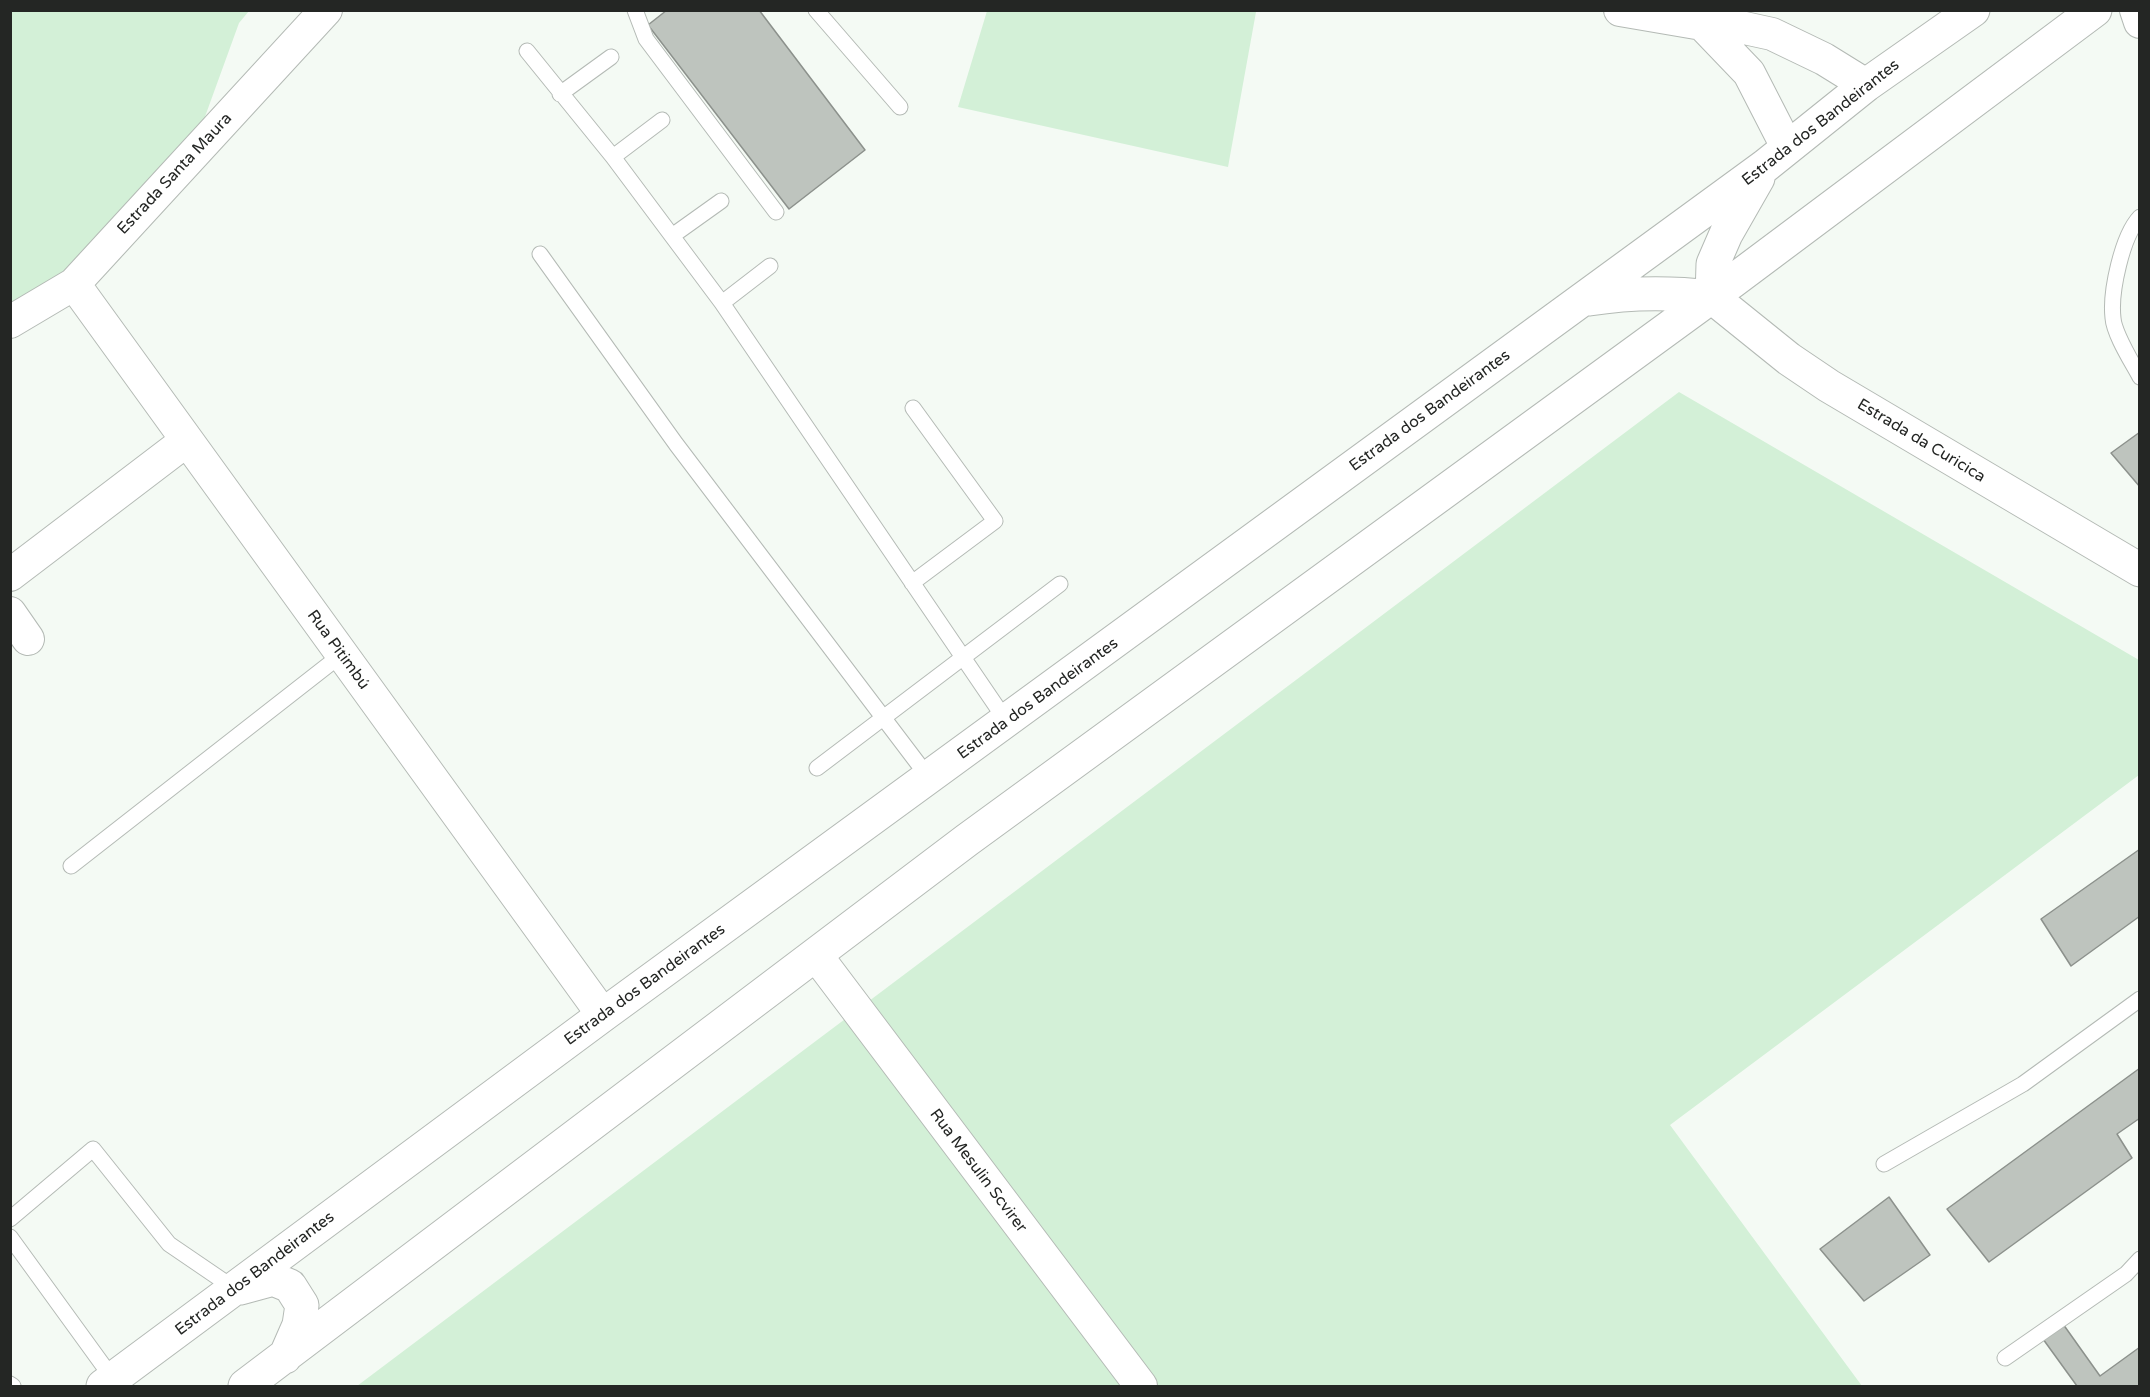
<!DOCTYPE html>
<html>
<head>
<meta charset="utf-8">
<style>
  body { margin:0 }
  #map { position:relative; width:2150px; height:1397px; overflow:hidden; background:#f4faf4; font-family:"Varela Round",sans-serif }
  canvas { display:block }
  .frame { position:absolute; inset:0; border:12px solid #242624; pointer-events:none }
</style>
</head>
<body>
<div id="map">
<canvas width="2150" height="1397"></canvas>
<div class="frame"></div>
</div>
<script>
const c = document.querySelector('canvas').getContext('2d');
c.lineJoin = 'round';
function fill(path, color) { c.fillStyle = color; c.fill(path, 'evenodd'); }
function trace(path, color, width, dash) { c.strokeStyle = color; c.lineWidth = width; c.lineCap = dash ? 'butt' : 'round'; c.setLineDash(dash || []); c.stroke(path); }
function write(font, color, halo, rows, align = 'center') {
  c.font = font + ' "Varela Round",sans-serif'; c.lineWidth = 4.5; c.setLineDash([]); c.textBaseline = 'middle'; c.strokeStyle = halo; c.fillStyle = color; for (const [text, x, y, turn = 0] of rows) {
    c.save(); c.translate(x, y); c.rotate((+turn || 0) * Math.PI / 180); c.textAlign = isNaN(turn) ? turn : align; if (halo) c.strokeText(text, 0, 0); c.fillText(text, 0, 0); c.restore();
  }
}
const green = new Path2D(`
  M1246 10 1256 12 1228 167 958 107 987 11Z
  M10 11H249L239 23 190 158 75 282 11 302Z
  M1679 392 2139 660V775L1670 1125 1862 1386H357Z`);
const building = new Path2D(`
  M667 10H759L865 150 789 209 648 25Z
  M2140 432V487L2111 453Z
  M2140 849V916L2071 966 2041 919Z
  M2140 1068V1118L2117 1134 2132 1158 1989 1262 1947 1209Z
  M1889 1197 1930 1255 1864 1301 1820 1249Z
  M2063 1324 2100 1376 2140 1347V1386H2077L2043 1339Z`);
const lane = new Path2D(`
  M635 10 646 39 776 212
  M816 10 900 107
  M527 51 613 157 722 303 1007 722
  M560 94 611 57
  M613 157 662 120
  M2140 217C2122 236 2110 292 2113 318 2114 334 2132 362 2140 377
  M672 236 721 201
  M540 254 676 444 929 778
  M722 303 770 266
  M912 583 995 521 913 408
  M817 768 1060 584
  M71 866 341 655
  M1884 1164 2023 1084 2140 999
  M10 1219 93 1149 169 1244 235 1289
  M10 1237 113 1379
  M2005 1358 2126 1274 2140 1259
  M10 1384 13 1386`);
const street = new Path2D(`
  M1620 10 1702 24 1740 27 1772 34 1824 59 1866 85
  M2136 10 2140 22
  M1702 24 1749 73 1787 147
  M74 284 603 1015
  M10 322 74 284 326 10
  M10 575 186 441
  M10 613 28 639
  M816 955 1141 1386`);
const secondary = new Path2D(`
  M1712 297 1789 359 1829 386 2140 570
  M1712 297 1713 264 1726 234 1758 178
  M1589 299C1631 292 1669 292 1712 297
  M240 1288 273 1279 290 1286 302 1305 299 1325 285 1357
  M103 1386 603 1015 1765 166 1866 85 1973 10
  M245 1386 967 840 1733 281 2095 10`);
const streetNames = [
  ["Estrada dos Bandeirantes",1821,123,-38],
  ["Estrada Santa Maura",175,174,-47],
  ["Estrada dos Bandeirantes",1430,411,-36],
  ["Estrada da Curicica",1921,441,31],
  ["Rua Pitimbú",338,650,54],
  ["Estrada dos Bandeirantes",1038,699,-36],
  ["Estrada dos Bandeirantes",645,985,-36],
  ["Rua Mesulin Scvirer",978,1171,53],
  ["Estrada dos Bandeirantes",255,1274,-37]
];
fill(green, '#d3f0d7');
fill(building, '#bec4be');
trace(building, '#8c918c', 1.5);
trace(lane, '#b4bab5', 17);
trace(street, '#b4bab5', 34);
trace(secondary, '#b4bab5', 35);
trace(lane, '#fff', 15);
trace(street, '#fff', 32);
trace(secondary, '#fff', 33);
write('16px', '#242624', '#fff', streetNames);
</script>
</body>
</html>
